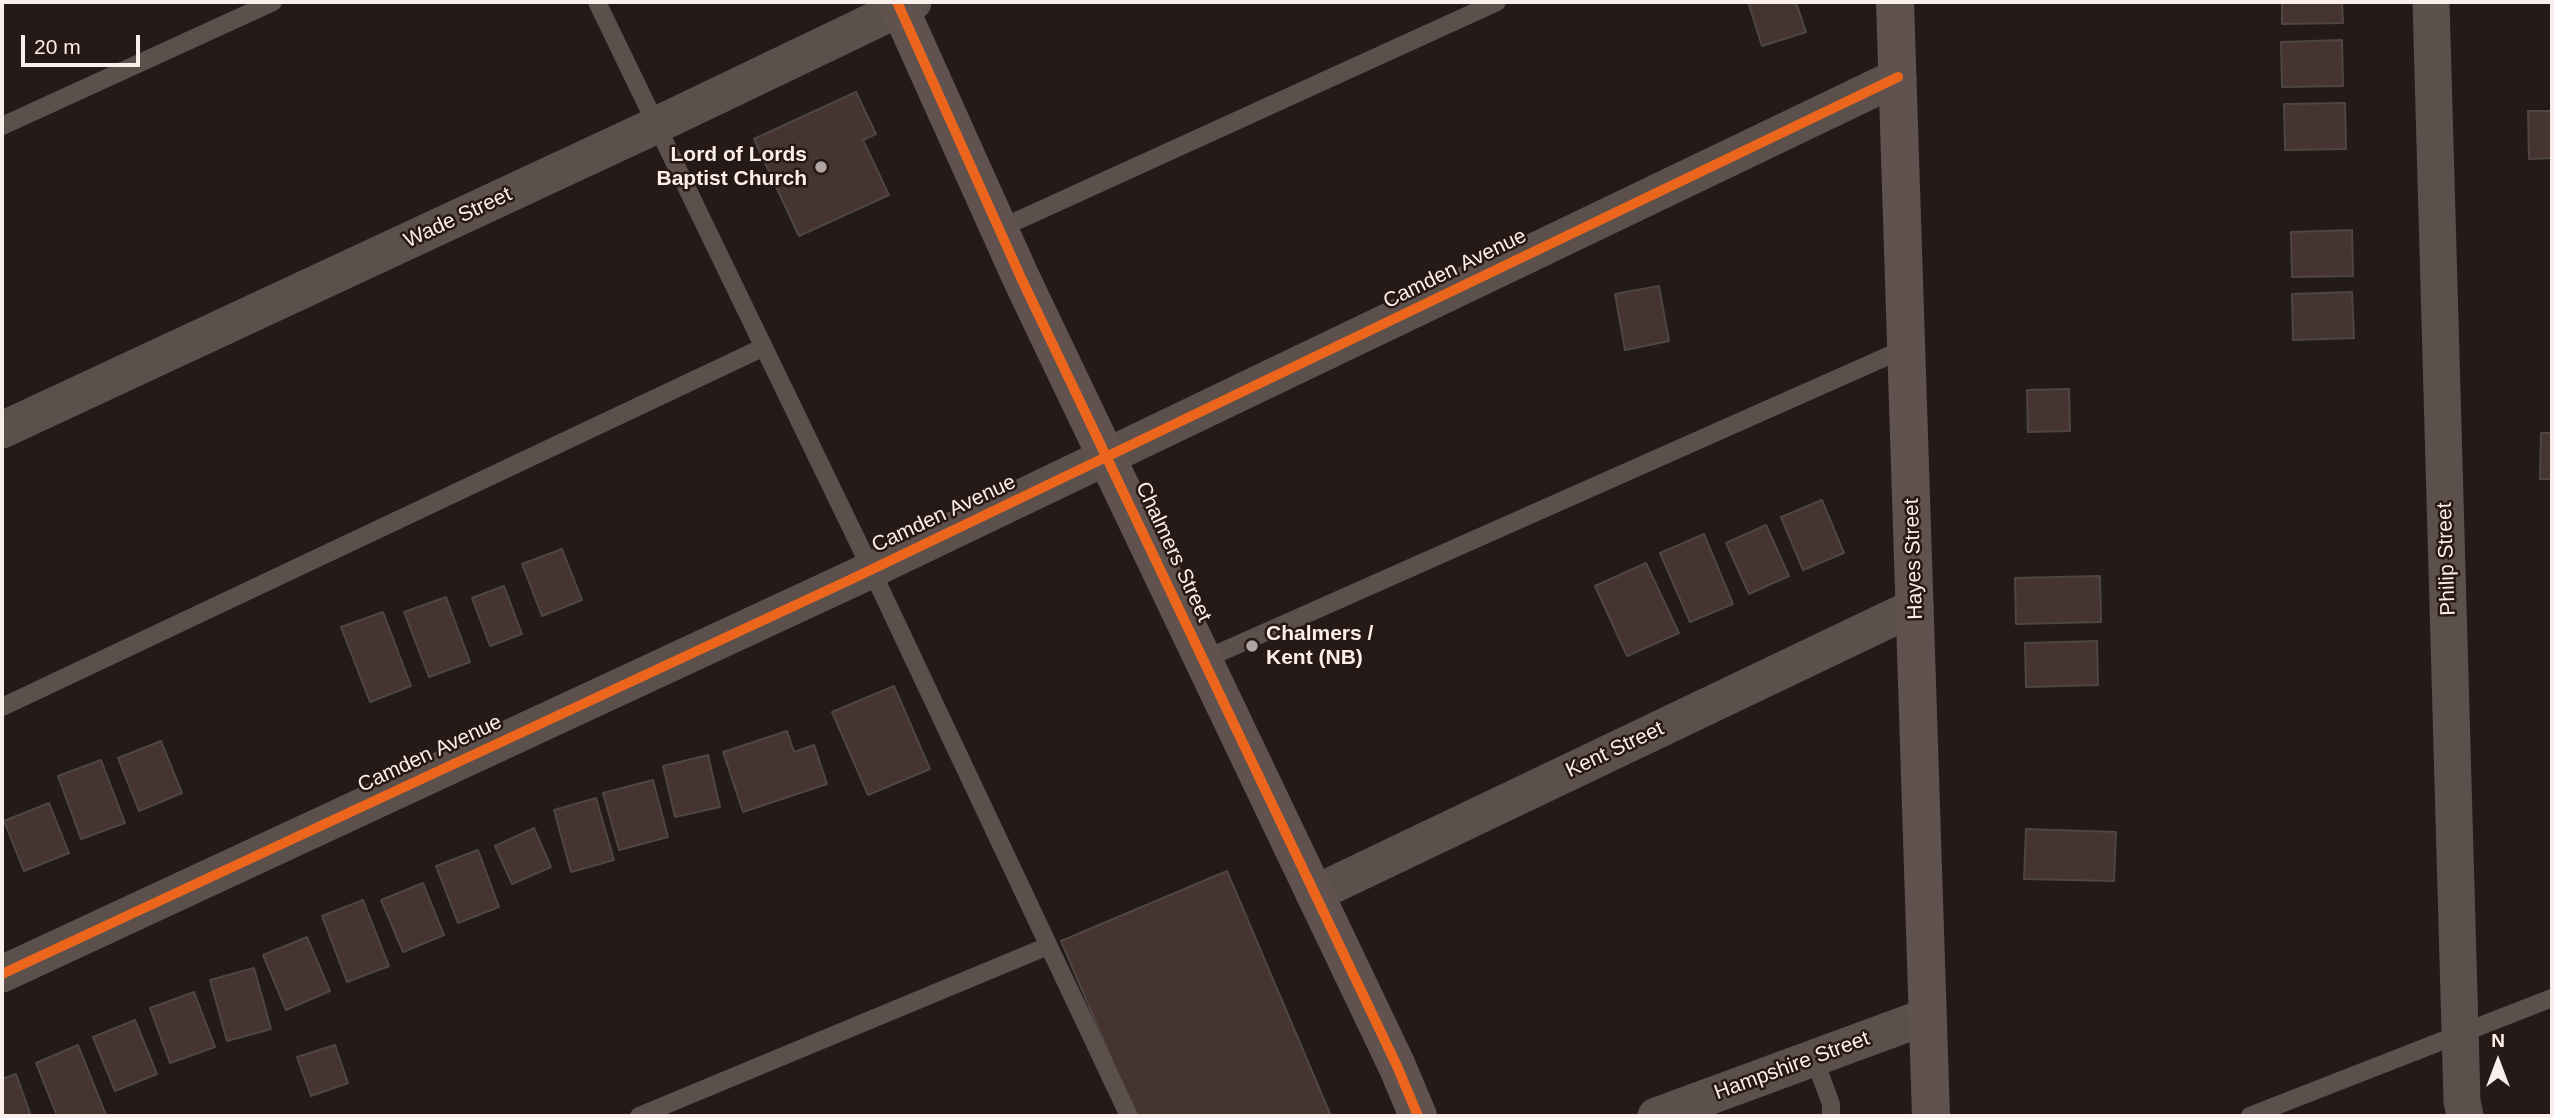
<!DOCTYPE html>
<html>
<head>
<meta charset="utf-8">
<style>
  body { margin:0 }
  #map { position:relative; width:2554px; height:1118px; overflow:hidden; background:#241b18; font-family:Arial,sans-serif }
  canvas { display:block }
  .frame { position:absolute; inset:0; border:4px solid #fbefec; pointer-events:none }
  .north { position:absolute; left:2463px; top:1027px; width:70px; height:70px; -webkit-text-stroke:5px #281814; paint-order:stroke; rotate:0deg; font-size:19px; font-weight:700; line-height:28px; text-align:center; color:#fbefec }
  .north::after { content:''; display:block; margin:auto; width:24px; height:32px; background:#fbefec; clip-path:polygon(50% 0,100% 100%,50% 72%,0 100%) }
  .scale { position:absolute; left:21px; top:35px; width:119px; height:32px; box-sizing:border-box; border:4px solid #fbefec; border-top:0; padding-left:9px; font-size:21px; line-height:24px; white-space:nowrap; color:#fbefec; -webkit-text-stroke:5px #281814; paint-order:stroke }
</style>
</head>
<body>
<div id="map">
<canvas width="2554" height="1118"></canvas>
<div class="frame"></div>
<div class="north">N</div>
<div class="scale">20 m</div>
</div>
<script>
const c = document.querySelector('canvas').getContext('2d');
c.lineJoin = 'round';
function fill(path, color) { c.fillStyle = color; c.fill(path, 'evenodd'); }
function trace(path, color, width, dash) { c.strokeStyle = color; c.lineWidth = width; c.lineCap = dash ? 'butt' : 'round'; c.setLineDash(dash || []); c.stroke(path); }
function write(font, color, halo, rows, align = 'center') {
  c.font = font + ' Arial,sans-serif'; c.lineWidth = 5; c.setLineDash([]); c.textBaseline = 'middle'; c.strokeStyle = halo; c.fillStyle = color; for (const [text, x, y, turn = 0] of rows) {
    c.save(); c.translate(x, y); c.rotate((+turn || 0) * Math.PI / 180); c.textAlign = isNaN(turn) ? turn : align; if (halo) c.strokeText(text, 0, 0); c.fillText(text, 0, 0); c.restore();
  }
}
const building = new Path2D(`
  M1748 2H1796L1806 32 1762 46Z
  M2282 2H2342L2343 23 2282 24Z
  M2342 40 2343 86 2282 87 2281 42Z
  M856 92 876 134 863 140 889 195 799 236 754 139Z
  M2345 103 2346 149 2285 150 2284 104Z
  M2528 111H2552V158L2529 159Z
  M2352 230 2353 276 2292 277 2291 232Z
  M1659 286 1669 341 1625 350 1615 294Z
  M2352 292 2354 338 2293 340 2292 294Z
  M2069 389 2070 431 2028 432 2027 390Z
  M2541 433H2552V479H2540Z
  M1822 500 1844 553 1803 570 1781 517Z
  M1766 525 1789 576 1749 594 1726 543Z
  M1704 534 1733 604 1690 622 1660 553Z
  M562 549 582 600 542 616 522 564Z
  M1646 563 1679 633 1627 656 1595 586Z
  M2100 576 2101 622 2016 624 2015 578Z
  M504 586 522 634 490 646 472 598Z
  M446 597 470 662 429 677 404 612Z
  M383 612 411 686 370 702 341 627Z
  M2097 641 2098 685 2026 687 2025 643Z
  M894 686 930 769 868 795 832 712Z
  M787 731 794 752 814 745 827 784 743 812 723 752Z
  M161 741 182 793 139 811 118 758Z
  M708 755 720 807 675 817 663 766Z
  M101 760 125 823 81 839 58 776Z
  M653 780 668 837 619 850 603 793Z
  M596 798 614 860 571 872 554 810Z
  M49 803 69 853 24 871 4 821Z
  M534 828 551 867 512 884 495 846Z
  M2026 829 2116 832 2114 881 2024 879Z
  M478 850 499 907 458 923 436 866Z
  M1227 871 1331 1116H1136L1061 941Z
  M423 883 444 935 403 952 381 900Z
  M363 900 389 966 347 982 322 916Z
  M307 937 330 991 286 1010 263 955Z
  M254 968 271 1029 227 1041 210 980Z
  M194 992 215 1047 170 1063 150 1008Z
  M135 1020 157 1074 115 1091 93 1037Z
  M78 1045 106 1115 104 1116H57L36 1063Z
  M335 1045 348 1083 311 1096 297 1057Z
  M16 1074 31 1116H2V1079Z`);
const lane = new Path2D(`
  M597 2 871 569 1129 1116
  M2 126 273 2
  M999 229 1497 2
  M1203 660 1906 348
  M2 707 764 347
  M1814 1058 1831 1104V1116
  M639 1116 1048 946
  M2250 1116 2552 998`);
const street = new Path2D(`
  M2431 2 2462 1101 2465 1116
  M2 430 644 131 913 2
  M1314 894 1915 607
  M2 974 856 577 1898 77
  M1656 1116 1928 1016`);
const secondary = new Path2D(`
  M897 2 1022 280 1397 1066 1418 1116
  M1895 2 1931 1116`);
const cycleway = new Path2D(`
  M897 2 1022 280 1397 1066 1418 1116
  M2 974 856 577 1898 77`);
const markers = [
  [821,167,7,"#b0a5a2"],
  [1252,646,7,"#b0a5a2"]
];
const poiNames = [
  ["Lord of Lords",807,155],
  ["Baptist Church",807,179],
  ["Chalmers /",1266,634,"left"],
  ["Kent (NB)",1266,658,"left"]
];
const streetNames = [
  ["Wade Street",458,218,-25],
  ["Camden Avenue",1455,269,-26],
  ["Camden Avenue",944,514,-25],
  ["Chalmers Street",1173,552,65],
  ["Hayes Street",1914,559,-92],
  ["Philip Street",2447,559,-92],
  ["Kent Street",1615,750,-25],
  ["Camden Avenue",430,754,-25],
  ["Hampshire Street",1792,1066,-20]
];
fill(building, '#463430');
trace(building, '#4e4644', 2);
trace(lane, '#5c504d', 18);
trace(street, '#5c504d', 37);
trace(secondary, '#60524f', 38);
trace(cycleway, '#eb651d', 10);
for (const [x, y, r, color] of markers) { const dot = new Path2D(); dot.arc(x, y, r, 0, 2 * Math.PI); c.fillStyle = color; c.fill(dot); trace(dot, '#281814', 2.5); }
write('bold 21px', '#fbefec', '#281814', poiNames, 'right');
write('21px', '#fbefec', '#281814', streetNames);
</script>
</body>
</html>
